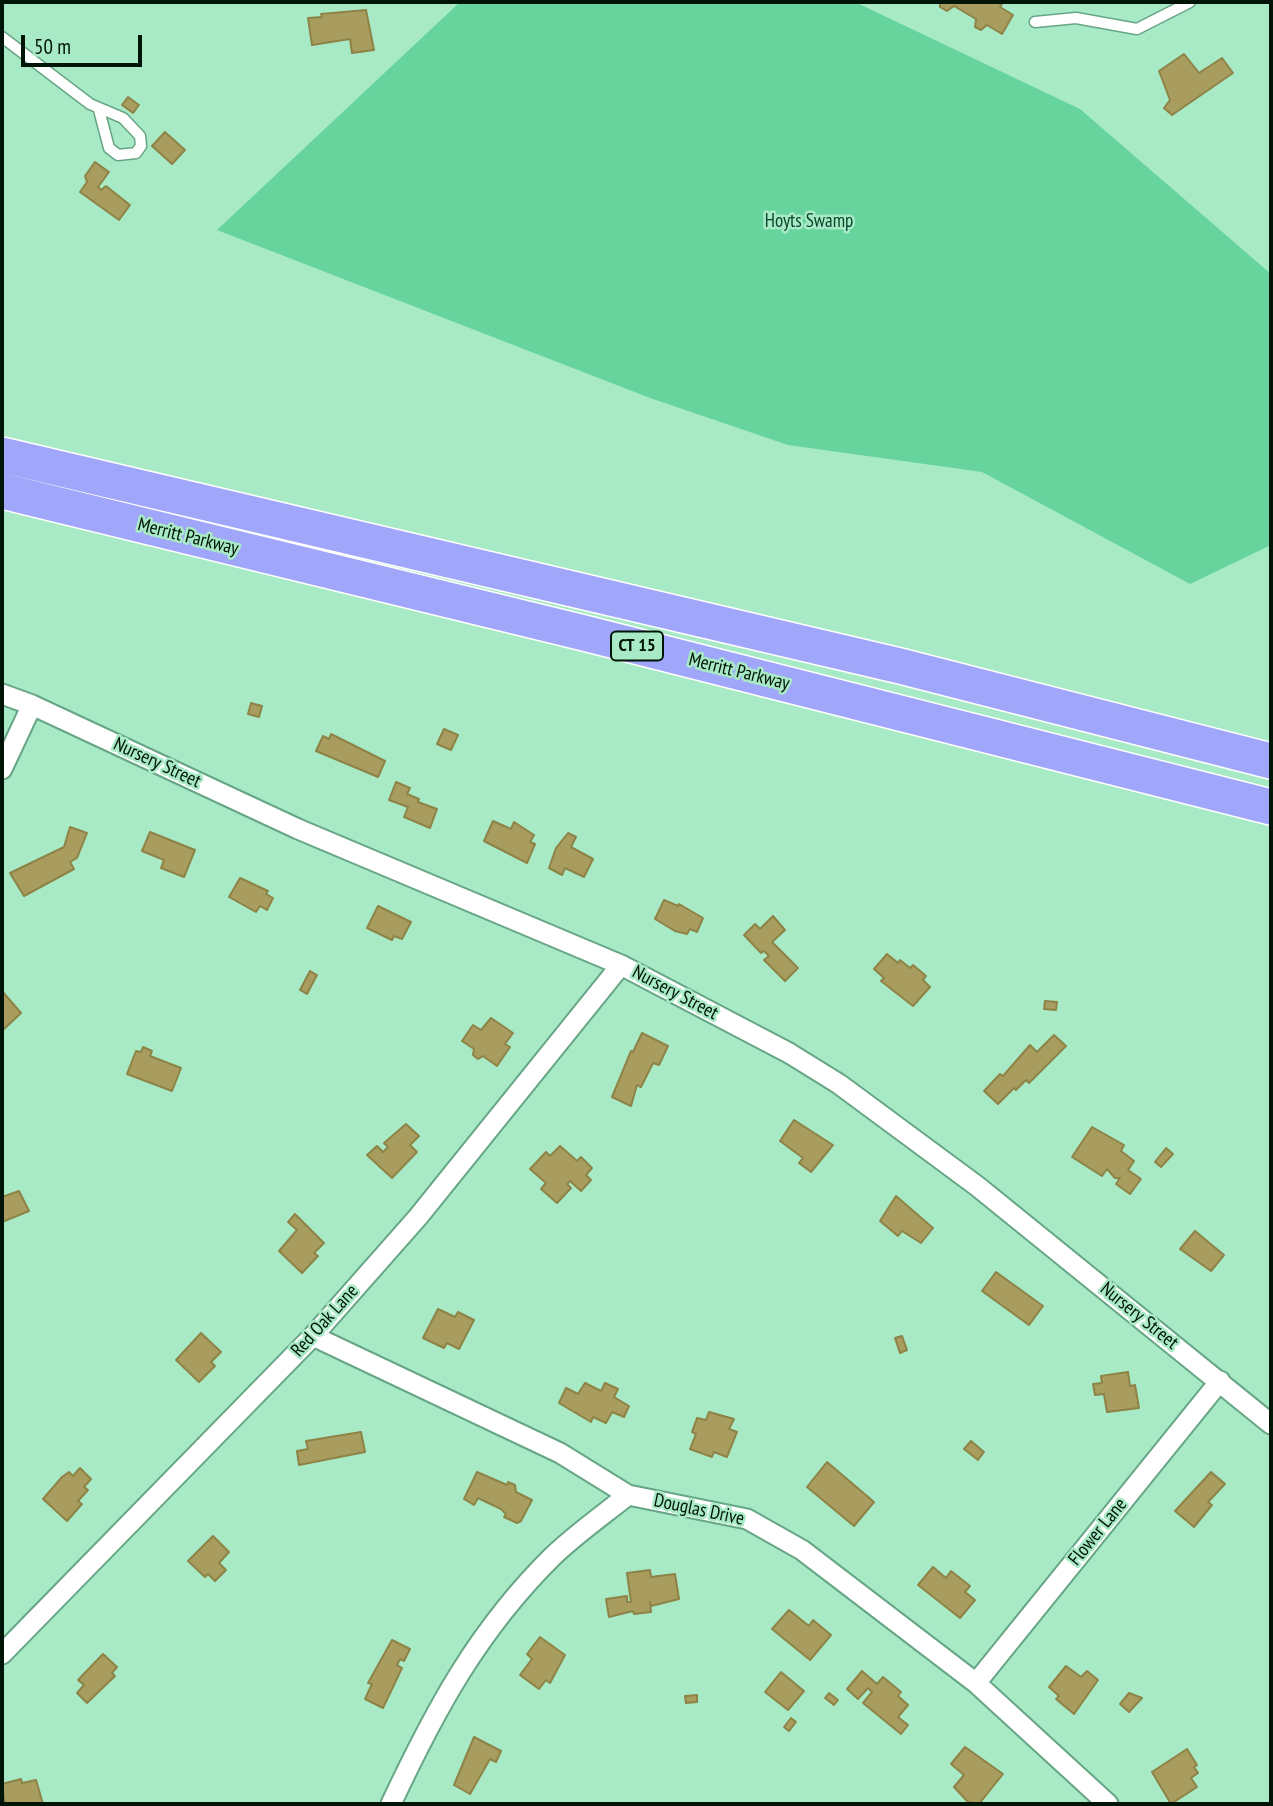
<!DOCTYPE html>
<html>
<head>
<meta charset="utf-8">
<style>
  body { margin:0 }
  #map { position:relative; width:1273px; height:1806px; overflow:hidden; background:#a8eac6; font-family:"PT Sans Narrow",sans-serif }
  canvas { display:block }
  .frame { position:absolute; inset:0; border:4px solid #001408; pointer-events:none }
  .scale { position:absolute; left:21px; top:35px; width:121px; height:32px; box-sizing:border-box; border:4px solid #001408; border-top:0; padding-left:9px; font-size:21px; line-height:24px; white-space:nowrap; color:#001408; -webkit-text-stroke:5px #a8eac6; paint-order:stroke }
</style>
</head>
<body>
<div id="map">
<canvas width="1273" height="1806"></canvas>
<div class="frame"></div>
<div class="scale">50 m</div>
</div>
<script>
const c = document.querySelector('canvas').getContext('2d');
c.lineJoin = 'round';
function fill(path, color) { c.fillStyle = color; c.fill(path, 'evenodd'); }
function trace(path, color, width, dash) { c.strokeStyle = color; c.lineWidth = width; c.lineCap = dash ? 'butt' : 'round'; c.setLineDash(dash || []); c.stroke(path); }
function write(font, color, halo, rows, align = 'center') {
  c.font = font + ' "PT Sans Narrow",sans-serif'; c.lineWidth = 5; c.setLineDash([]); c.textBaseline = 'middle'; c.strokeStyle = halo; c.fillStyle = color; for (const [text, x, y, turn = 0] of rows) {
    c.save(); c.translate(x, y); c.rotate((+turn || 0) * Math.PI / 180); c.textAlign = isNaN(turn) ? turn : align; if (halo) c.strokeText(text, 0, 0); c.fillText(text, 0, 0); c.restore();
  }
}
const green = new Path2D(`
  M460 2H855L1080 109 1271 274V545L1190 584 982 472 788 445 650 398 217 230Z`);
const building = new Path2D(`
  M940 2H998L1002 4 1000 7 1013 15 1002 34 987 25 981 30 975 27 976 19 954 6 947 11 940 7Z
  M366 10 374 50 352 53 350 39 312 45 308 18 322 17 321 14Z
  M1184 54 1199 73 1222 58 1233 73 1172 115 1164 108 1170 100 1159 71Z
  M128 97 139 105 133 113 122 105Z
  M165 132 185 150 172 164 152 146Z
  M95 162 109 172 98 187 101 190 106 186 130 205 119 220 80 192 87 182 85 176Z
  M251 703 262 706 259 717 248 714Z
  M444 729 458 735 451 750 437 744Z
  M331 734 385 761 378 777 316 751 323 736 329 739Z
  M396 782 410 788 407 794 419 799 418 802 437 809 430 828 404 817 408 807 389 800Z
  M493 821 511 829 514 822 534 835 530 842 535 844 527 863 484 841Z
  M70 827 87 833 77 858 70 862 74 869 24 896 10 873 64 847Z
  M150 832 195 850 184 877 161 868 164 860 142 851Z
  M568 833 576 837 571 847 593 859 584 877 565 868 562 875 549 868 556 848Z
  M240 878 268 891 266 894 273 898 267 910 260 906 256 912 229 897Z
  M664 900 678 906 679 904 703 918 697 932 690 929 687 934 675 931 655 919Z
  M378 906 411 922 402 939 394 936 392 940 367 928Z
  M773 916 785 930 772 942 798 968 785 981 764 960 769 956 764 951 761 953 744 935 755 924 760 929Z
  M887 954 898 963 900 960 910 968 913 965 926 976 923 980 930 987 913 1006 881 981 884 978 874 969Z
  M310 971 317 975 307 994 300 990Z
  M2 991 21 1013 2 1031Z
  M1045 1001 1057 1002 1056 1010 1044 1009Z
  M491 1018 513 1033 505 1044 510 1047 497 1066 483 1056 478 1059 473 1055 474 1049 462 1041 473 1025 481 1030Z
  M642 1033 668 1046 659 1065 653 1063 641 1087 637 1085 631 1106 612 1097 631 1051 633 1052Z
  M1054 1035 1066 1046 1029 1083 1026 1080 1016 1090 1014 1088 998 1104 984 1091 1000 1074 1003 1076 1030 1045 1037 1052Z
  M143 1047 152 1051 150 1056 181 1068 172 1091 127 1074 136 1051 141 1052Z
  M794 1120 833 1145 811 1172 799 1163 803 1158 780 1141Z
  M406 1124 419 1136 410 1145 417 1152 392 1178 367 1155 377 1146 383 1152 388 1147 384 1143Z
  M1092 1127 1124 1145 1121 1151 1134 1161 1128 1170 1141 1179 1130 1194 1116 1184 1120 1178H1115L1107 1169 1102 1176 1072 1157Z
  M560 1146 577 1161 581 1157 592 1168 586 1175 591 1180 581 1191 570 1181 567 1184 571 1188 557 1203 541 1189 546 1183 530 1169 546 1152 550 1156Z
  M1166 1148 1173 1154 1161 1167 1155 1162Z
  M19 1191 29 1211 2 1222V1197Z
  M896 1196 933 1228 921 1243 902 1231 898 1236 880 1221Z
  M295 1214 324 1243 314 1253 318 1256 302 1273 279 1251 297 1230 288 1222Z
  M1195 1231 1224 1255 1211 1271 1180 1249Z
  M996 1272 1043 1306 1029 1325 982 1291Z
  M438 1309 455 1317 458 1312 474 1320 459 1349 447 1343 444 1348 423 1338Z
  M201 1333 221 1352 211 1362 215 1366 199 1382 176 1360Z
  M902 1336 907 1350 900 1353 895 1338Z
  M1128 1372 1130 1386 1135 1385 1139 1408 1107 1412 1104 1394 1095 1395 1093 1384 1102 1383 1101 1376Z
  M585 1383 601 1391 605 1383 618 1389 614 1397 629 1406 624 1417 612 1412 606 1423 593 1417 591 1422 559 1403 566 1388 578 1394Z
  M709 1412 734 1419 729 1429 737 1432 727 1457 714 1452 712 1457 690 1449 696 1434 692 1432 697 1418 706 1420Z
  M361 1432 365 1452 299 1465 297 1451 308 1449 306 1441Z
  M971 1441 984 1452 978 1460 964 1449Z
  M827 1462 874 1502 854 1526 807 1487Z
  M80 1468 91 1479 84 1487 88 1490 78 1501 82 1504 67 1521 43 1499 62 1477 69 1472 73 1476Z
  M477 1472 507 1485 508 1482 515 1485 516 1492 532 1500 521 1521 517 1523 504 1517 506 1514 501 1509 478 1498 474 1505 464 1499Z
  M1211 1472 1225 1484 1208 1502 1212 1505 1194 1527 1175 1511Z
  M213 1536 229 1552 219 1563 226 1570 215 1581 208 1574 205 1577 188 1561Z
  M933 1567 946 1578 951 1571 970 1586 965 1592 975 1600 960 1618 918 1585Z
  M650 1570 651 1577 675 1574 679 1599 651 1606 650 1602 651 1612 634 1614 633 1611 609 1617 606 1599 627 1596V1602H631L627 1573Z
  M789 1610 809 1626 813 1620 831 1635 810 1660 772 1629Z
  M540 1637 565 1655 550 1683 546 1680 539 1689 520 1675 532 1659 527 1654Z
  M392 1640 410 1649 404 1661 400 1659 397 1665 402 1668 383 1708 365 1699 372 1684 368 1683Z
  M103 1654 117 1667 112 1673 115 1676 87 1703 77 1693 84 1685 78 1680Z
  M1066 1666 1081 1677 1087 1671 1098 1680 1074 1714 1056 1699 1059 1696 1049 1687Z
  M862 1671 877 1684 883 1677 901 1692 898 1696 908 1705 898 1717 908 1725 901 1734 863 1703 872 1692 868 1688 858 1699 847 1689Z
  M781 1672 804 1691 788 1710 765 1692Z
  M829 1693 838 1700 834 1705 825 1698Z
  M1129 1693 1142 1698 1129 1712 1120 1704Z
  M697 1695V1702L686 1703 685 1696Z
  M791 1718 796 1722 789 1731 784 1727Z
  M474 1737 501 1751 496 1762 490 1759 470 1794 454 1785Z
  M965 1747 1003 1774 979 1804 968 1802 954 1787 964 1775 951 1764Z
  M1187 1749 1197 1765 1194 1767 1198 1773 1191 1778 1197 1787 1171 1804 1152 1772Z
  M21 1779 22 1783 36 1780 43 1804H48H5L2 1784Z`);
const service = new Path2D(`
  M1035 22 1076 18 1137 29 1190 2
  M2 37 90 104 123 118 140 136 141 146 136 153 118 155 109 148 99 110`);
const minor = new Path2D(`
  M2 694 32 705 298 829 621 965 789 1053 839 1084 977 1186 1271 1424
  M2 769 32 705
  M313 1336 560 1453 628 1495 747 1519 802 1550 976 1683 1108 1804
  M2 1654 313 1336 418 1217 621 965
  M976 1683 1220 1381
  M391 1804C435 1710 478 1630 553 1556 576 1534 603 1515 628 1495`);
const motorway = new Path2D(`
  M2 455 900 666 1271 761
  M2 491 584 633 1271 807`);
const shields = [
  [637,646,52]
];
const shieldNames = [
  ["CT 15",637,646]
];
const parkNames = [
  ["Hoyts Swamp",809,222]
];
const streetNames = [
  ["Merritt Parkway",188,537,14],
  ["Merritt Parkway",739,672,14],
  ["Nursery Street",157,763,25],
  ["Nursery Street",675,993,28],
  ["Nursery Street",1139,1316,39],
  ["Red Oak Lane",325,1321,-48],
  ["Douglas Drive",699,1510,12],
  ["Flower Lane",1098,1532,-51]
];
fill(green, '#67d49e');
fill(building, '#a89d5f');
trace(building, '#8e8346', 2);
trace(service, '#67a685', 13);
trace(minor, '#67a685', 23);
trace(motorway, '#fff', 38);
trace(service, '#fff', 10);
trace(minor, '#fff', 19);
trace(motorway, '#a0a6f9', 35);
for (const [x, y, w] of shields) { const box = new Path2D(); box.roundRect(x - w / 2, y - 14.5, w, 29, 5); c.fillStyle = '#a8eac6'; c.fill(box); trace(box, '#001408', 2); }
write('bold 18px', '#001408', null, shieldNames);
write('19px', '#07452c', '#a8eac6', parkNames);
write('19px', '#001408', '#a8eac6', streetNames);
</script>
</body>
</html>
